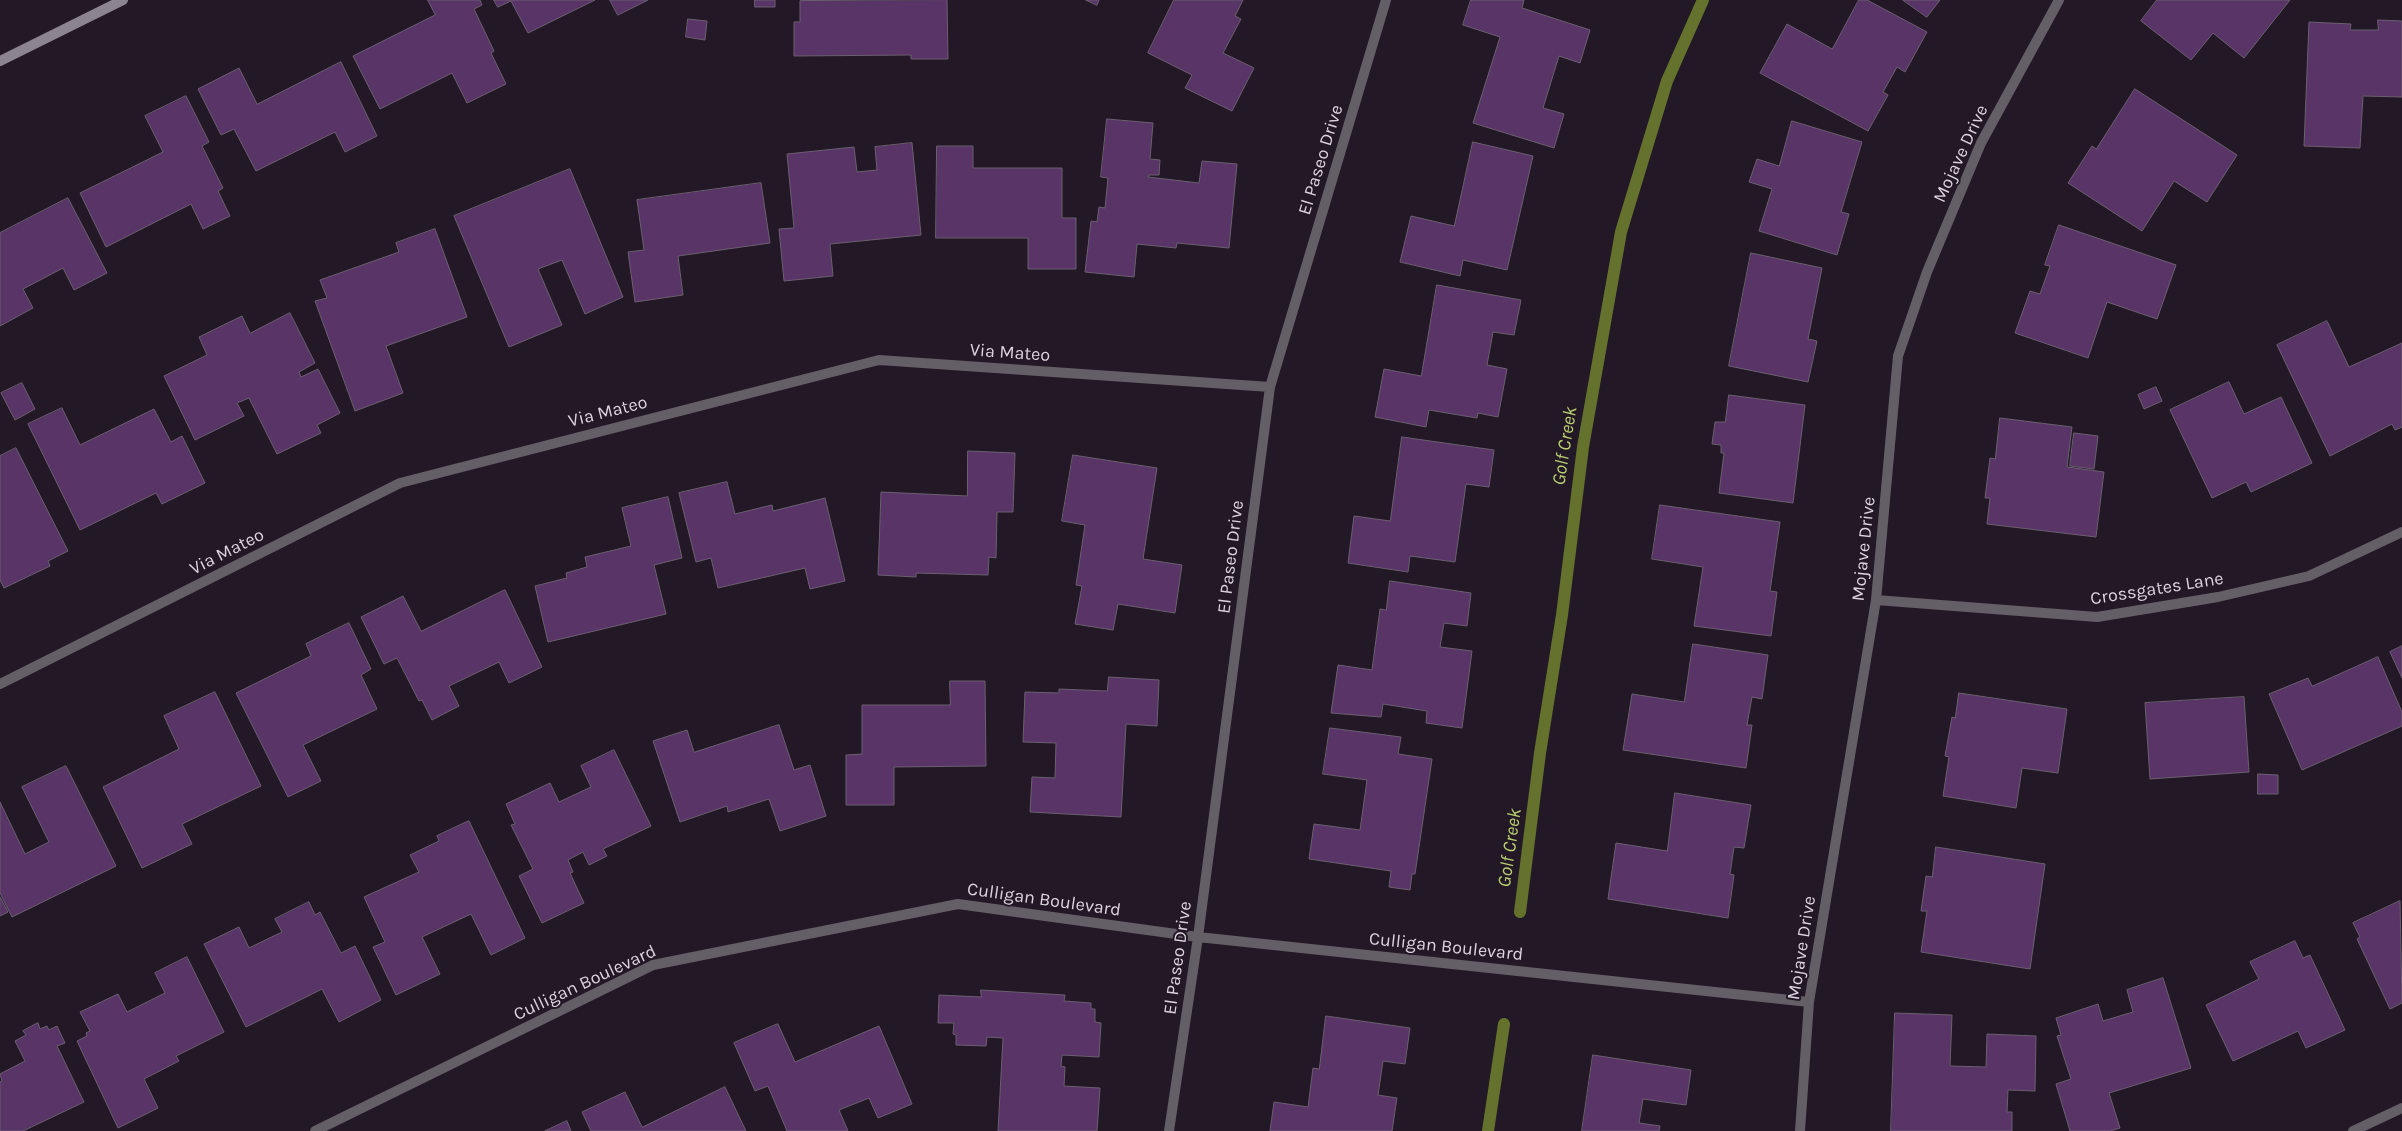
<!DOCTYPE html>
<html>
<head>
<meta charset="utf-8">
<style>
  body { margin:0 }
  canvas { display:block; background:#231826 }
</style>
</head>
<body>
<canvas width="2402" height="1131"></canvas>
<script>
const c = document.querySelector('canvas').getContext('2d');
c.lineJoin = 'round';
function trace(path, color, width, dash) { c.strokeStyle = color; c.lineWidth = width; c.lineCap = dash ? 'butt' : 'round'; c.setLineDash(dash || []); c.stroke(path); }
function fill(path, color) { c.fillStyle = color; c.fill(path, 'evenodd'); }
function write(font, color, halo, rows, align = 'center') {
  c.font = font + ' Karla,sans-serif'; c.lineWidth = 4; c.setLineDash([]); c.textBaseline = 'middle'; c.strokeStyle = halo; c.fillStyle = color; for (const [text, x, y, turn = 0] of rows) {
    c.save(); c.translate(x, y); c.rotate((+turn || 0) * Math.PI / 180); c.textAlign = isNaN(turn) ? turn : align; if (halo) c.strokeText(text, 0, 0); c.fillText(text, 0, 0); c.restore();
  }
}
const stream = new Path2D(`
  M1520 912 1540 753 1562 615 1583 447 1621 232 1667 81 1703 0
  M1488 1131 1504 1024`);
const building = new Path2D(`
  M428 0H480L482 5 474 9 494 51 491 53 506 84 467 103 452 73 380 109 353 56 435 15Z
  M494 0H595L528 33 511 1 498 7Z
  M610 0H648L618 15Z
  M755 0H775V7H755Z
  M947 0 948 59H911V55L794 56V22H800V1Z
  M1086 0H1099L1097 5Z
  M1174 0H1243L1235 16 1241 19 1223 53 1254 68 1232 111 1185 88 1192 75 1148 53Z
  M1471 0H1524L1522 8 1590 30 1580 63 1559 56 1543 108 1564 114 1554 148 1473 123 1500 37 1463 25Z
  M1859 0H1867L1927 32 1905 72 1897 67 1883 92 1888 95 1868 131 1760 73 1787 24 1832 49Z
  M1903 0H1940L1927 17Z
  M2157 0H2290L2244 58 2213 33 2191 60 2141 21Z
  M688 19 707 21 705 40 686 37Z
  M2378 20 2402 21V97L2363 96 2360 148 2304 146 2309 22 2351 24 2350 30H2378Z
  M341 62 377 136 345 152 335 132 256 171 234 129 221 135 198 89 239 68 257 104Z
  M2135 89 2237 155 2207 202 2174 181 2142 231 2068 183 2092 146 2096 149Z
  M186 96 209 142 202 146 223 188 218 191 230 216 203 229 191 204 106 247 80 193 163 152 145 116Z
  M1107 119 1153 123 1150 159 1160 160 1159 175H1149L1148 177 1199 183 1202 161 1237 164 1229 248 1177 243 1176 248 1137 244 1134 277 1085 272 1091 221 1097 222 1099 207 1105 208 1108 178 1101 177Z
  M1792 121 1862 142 1841 212 1849 214 1837 255 1759 231 1772 189 1749 182 1757 159 1779 166Z
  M1473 142 1533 156 1507 270 1463 260 1460 276 1400 262 1411 216 1454 226Z
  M912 143 921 235 830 244 833 276 784 281 779 229 794 228 787 154 854 147 857 172 877 170 875 147Z
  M937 146H973V168H1062V218H1076V269H1028V238H936Z
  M570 169 623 297 585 314 562 260 538 269 562 325 509 347 454 216Z
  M761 183 770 243 678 256 683 295 635 302 628 252 644 250 637 200Z
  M68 198 107 273 74 290 63 268 23 289 33 308 0 326V233Z
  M2059 225 2176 265 2157 319 2107 302 2088 358 2015 333 2030 291 2040 294 2050 266 2045 265Z
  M435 229 467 317 386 346 403 393 355 411 315 301 327 298 320 280 399 252 396 243Z
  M1751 253 1822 268 1808 339 1817 341 1808 382 1729 366Z
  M1437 285 1521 300 1514 335 1493 332 1487 365 1507 369 1498 417 1478 413 1477 418 1429 410 1426 427 1375 417 1384 369 1421 376Z
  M290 313 315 363 299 372 301 377 318 369 340 413 317 425 321 433 277 454 249 398 237 403 244 416 195 440 164 376 207 355 199 337 242 316 250 333Z
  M2327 321 2349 367 2402 343V427L2395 430 2392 424 2330 456 2277 345Z
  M2229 382 2244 414 2281 397 2312 463 2251 492 2246 482 2212 498 2170 410Z
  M22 383 35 409 15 420 1 393Z
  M2156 387 2162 401 2144 409 2138 395Z
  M1729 395 1805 405 1793 503 1719 493 1724 453H1721V445L1712 444 1715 422H1725Z
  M62 408 80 445 154 409 171 442 182 436 205 483 162 504 156 493 80 530 28 424Z
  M2000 418 2072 427 2067 467 2104 472 2096 537 1987 524 1990 498H1985L1990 458 1995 459Z
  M2074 433 2098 436 2094 469 2070 466Z
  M1402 437 1494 450 1489 487 1466 484 1455 562 1410 556 1408 572 1348 563 1354 516 1390 521Z
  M16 448 68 551 48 561 50 566 4 588 0 580V456Z
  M968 451 1015 453 1013 512H997L996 558 989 557 988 575 916 573V577L878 575 881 492 967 496Z
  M1073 455 1157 468 1143 559 1182 565 1175 613 1118 604 1113 630 1075 624 1082 586 1076 585 1085 525 1062 521Z
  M727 482 735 514 772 505 773 511 825 498 845 581 810 589 805 568 718 588 711 558 696 562 679 493Z
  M668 497 682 558 654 565 666 614 548 642 535 586 567 578 566 573 587 567 585 557 631 546 622 508Z
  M1660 505 1780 522 1770 591 1777 592 1771 636 1694 626 1703 567 1652 559Z
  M1390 581 1471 593 1467 626 1444 623 1440 647 1472 651 1462 728 1426 723 1427 711 1383 704 1381 717 1331 713 1338 665 1372 670 1380 609 1386 610Z
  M505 590 542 667 509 683 499 662 449 686 459 706 432 720 422 700 419 701 397 658 384 664 361 617 403 596 421 631Z
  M349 623 371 669 361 675 377 709 303 745 321 781 288 797 236 693 311 656 306 644Z
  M1693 644 1768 655 1762 699 1752 697 1747 725H1752L1746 768 1623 750 1632 694 1684 702Z
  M2402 646V678L2390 652Z
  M2378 657 2402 712V726L2302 770 2269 694 2308 678 2312 686Z
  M1109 677 1159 680 1157 726 1126 724 1121 817 1030 812 1032 777 1055 778 1056 743 1023 742 1025 692 1059 693V689L1107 691Z
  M950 681H985L986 766 894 767V805H846V755L862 754V705H950Z
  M215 692 261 786 182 824 192 844 142 868 103 787 179 749 164 716Z
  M1959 693 2067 709 2058 773 2022 768 2016 808 1943 796 1949 757 1945 756 1952 717 1955 718Z
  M2244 697 2249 772 2150 779 2145 703Z
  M779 725 794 770 810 765 826 816 780 831 769 799 728 812 727 806 680 822 653 741 687 730 694 752Z
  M1330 728 1401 737 1398 754 1432 759 1415 874H1412L1410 890 1389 887 1391 871 1309 859 1314 824 1360 830 1367 780 1323 774Z
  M614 750 651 826 603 849 607 856 589 865 583 852 568 860 573 872 570 873 584 903 542 923 519 876 533 869 511 825 515 824 506 804 550 783 559 802 591 787 581 766Z
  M66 766 116 866 12 917 0 893V802L25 854 49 842 22 787Z
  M2258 774 2278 775V794H2258Z
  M1675 793 1751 805 1744 848 1734 847 1730 874 1734 875 1728 918 1608 899 1616 843 1667 851Z
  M469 821 525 938 491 955 471 914 422 937 440 974 396 995 373 947 385 942 364 897 419 872 410 855 439 841 437 836Z
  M1936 847 2045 864 2030 969 1921 952 1927 911H1921L1926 876 1932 877Z
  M0 897 8 912 0 916Z
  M2400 901 2402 1003 2390 1009 2357 939 2360 937 2353 923Z
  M309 902 315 915 320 912 341 953 355 946 381 1000 339 1022 322 989 246 1027 204 944 239 927 249 948 282 932 275 919Z
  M2295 941 2303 958 2310 955 2345 1030 2306 1048 2298 1031 2233 1061 2206 1005 2259 979 2250 962Z
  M187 957 224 1032 176 1056 179 1061 144 1079 158 1108 118 1128 77 1041 87 1036 86 1033 90 1031 80 1012 118 994 127 1012 165 993 155 973Z
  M2163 978 2191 1068 2109 1093 2120 1128 2110 1131H2070L2056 1084 2071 1079 2057 1036 2061 1035 2056 1018 2098 1004 2103 1021 2133 1012 2127 990Z
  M981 990 1065 995 1064 1001 1091 1003V1009H1095V1022L1101 1023 1099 1057 1062 1055 1061 1066 1065 1067 1064 1086 1100 1088 1097 1131H998L1003 1038 987 1037 986 1046 956 1045V1035L953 1034 954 1023H938L939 995 981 997Z
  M1895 1013 1952 1015 1950 1066 1986 1067 1987 1034 2036 1036 2035 1091 2008 1090 2007 1112H2012V1131H1891Z
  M1326 1016 1410 1028 1405 1064 1383 1061 1378 1095 1397 1098 1392 1131H1270L1274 1102 1308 1107 1313 1068 1319 1069Z
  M38 1023 40 1029 47 1026 49 1030 57 1026 65 1043 57 1046 84 1102 23 1131H0V1082L2 1081 0 1074 25 1061 15 1041 26 1035 23 1031Z
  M778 1024 795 1062 879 1026 912 1104 878 1118 869 1098 839 1110 848 1131H787L768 1086 755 1091 734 1043Z
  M1593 1055 1691 1070 1686 1105 1643 1099 1639 1123 1660 1126 1659 1131H1582Z
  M725 1087 746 1131H591L582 1112 625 1092 642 1127Z
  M567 1121 571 1131H545Z`);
const street = new Path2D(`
  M1876 600 2097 617 2218 597 2309 576 2402 532
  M0 684 400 483 879 360 1270 387
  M315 1131 653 965 958 904 1198 937 1809 1002
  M1169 1131 1198 937 1270 387 1386 0
  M1800 1131 1809 1002 1876 600 1898 356 1927 272 1981 143 2059 0
  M2353 1131 2402 1108`);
const secondary = new Path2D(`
  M0 61 123 0`);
const streetNames = [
  ["Mojave Drive",1961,154,-65],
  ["El Paseo Drive",1321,160,-73],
  ["Via Mateo",1010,353,4],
  ["Via Mateo",608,412,-14],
  ["Mojave Drive",1864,549,-84],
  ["Via Mateo",227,552,-27],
  ["El Paseo Drive",1231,557,-83],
  ["Crossgates Lane",2157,589,-9],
  ["Culligan Boulevard",1044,900,8],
  ["Culligan Boulevard",1446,947,6],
  ["Mojave Drive",1802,948,-81],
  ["El Paseo Drive",1178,958,-82],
  ["Culligan Boulevard",585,983,-25]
];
const waterNames = [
  ["Golf Creek",1565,446,-81],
  ["Golf Creek",1510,848,-82]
];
trace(stream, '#64722e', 12);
fill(building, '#593467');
trace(building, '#6b5f70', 1);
trace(street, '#645e66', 10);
trace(secondary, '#8c8490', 10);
write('18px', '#dbd4de', '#231826', streetNames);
write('italic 19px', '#bacf6f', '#231826', waterNames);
</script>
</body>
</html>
